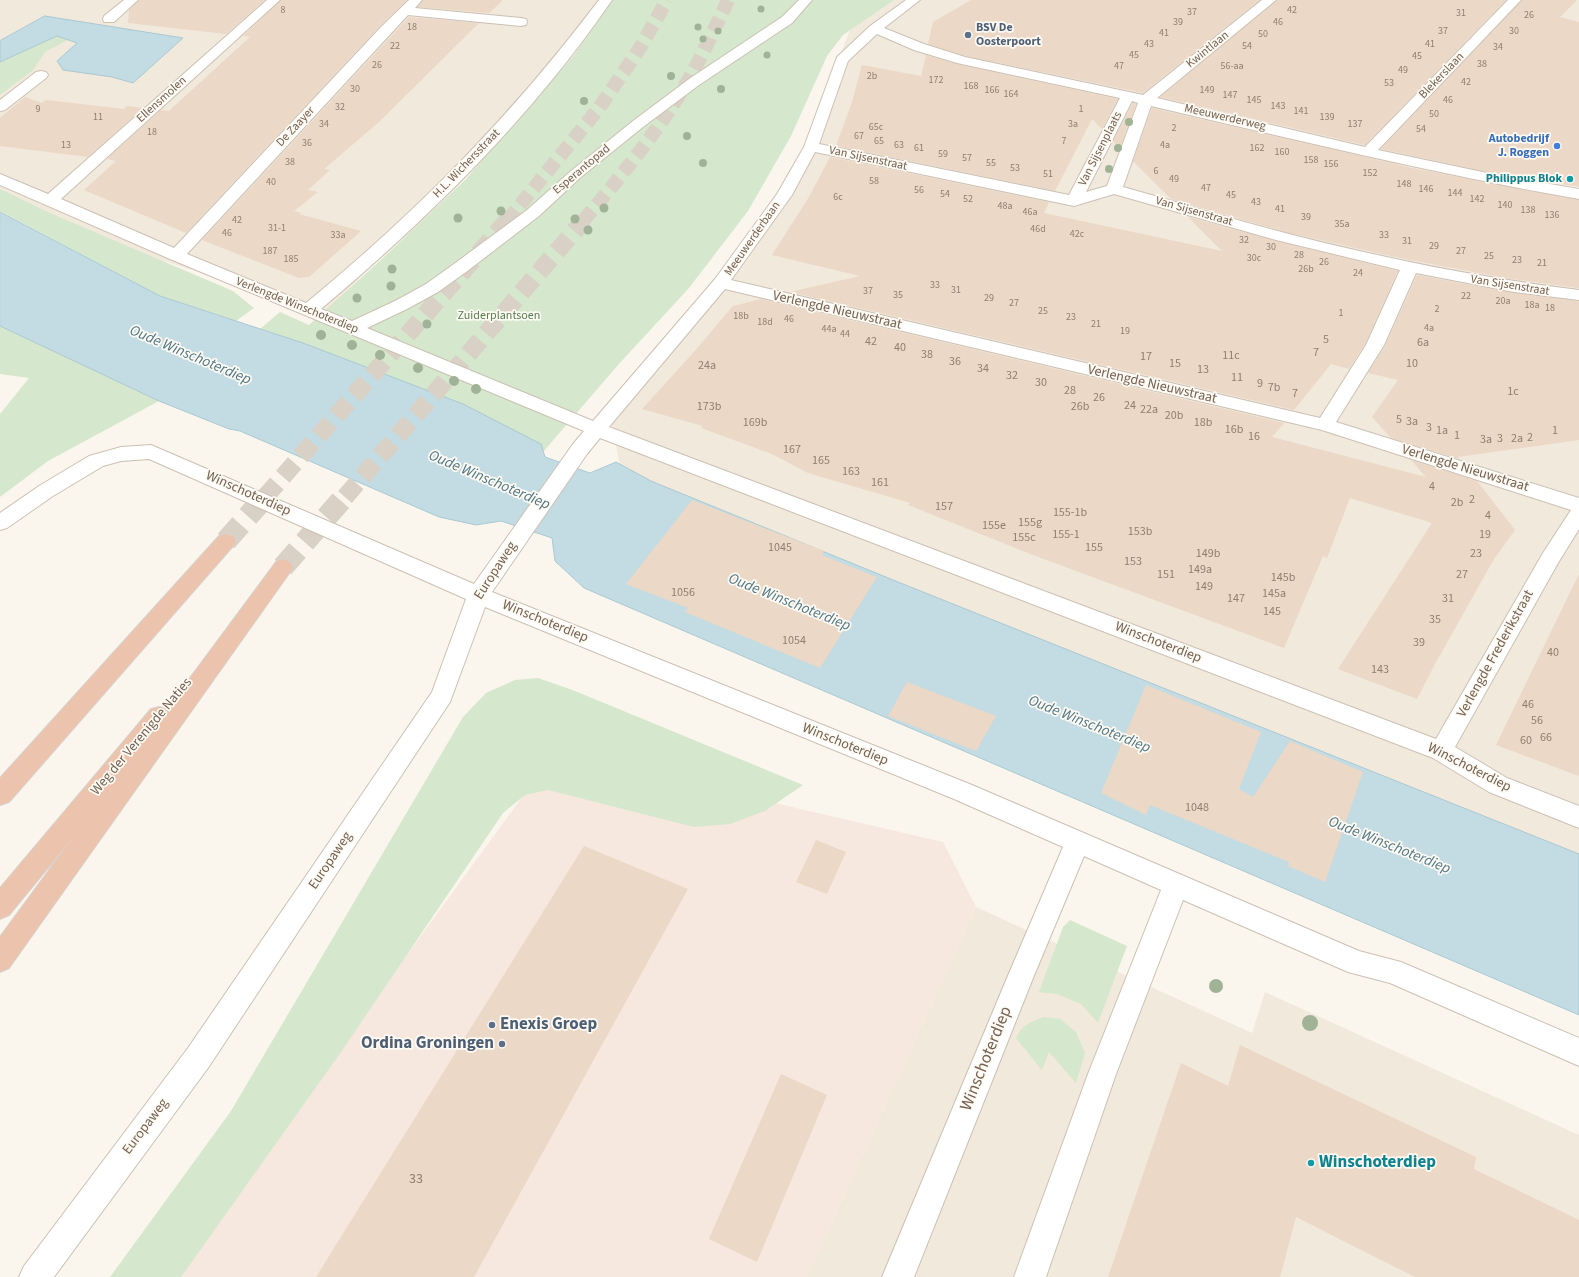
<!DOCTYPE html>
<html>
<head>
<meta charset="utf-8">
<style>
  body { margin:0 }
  canvas { display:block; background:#fbf6ed }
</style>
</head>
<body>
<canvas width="1579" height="1277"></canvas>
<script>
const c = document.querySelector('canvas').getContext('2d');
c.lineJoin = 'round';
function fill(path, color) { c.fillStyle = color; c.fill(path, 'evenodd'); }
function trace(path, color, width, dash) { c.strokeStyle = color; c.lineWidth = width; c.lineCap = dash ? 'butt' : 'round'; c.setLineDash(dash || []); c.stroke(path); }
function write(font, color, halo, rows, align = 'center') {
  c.font = font + ' "Source Sans 3",sans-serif'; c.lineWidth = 3.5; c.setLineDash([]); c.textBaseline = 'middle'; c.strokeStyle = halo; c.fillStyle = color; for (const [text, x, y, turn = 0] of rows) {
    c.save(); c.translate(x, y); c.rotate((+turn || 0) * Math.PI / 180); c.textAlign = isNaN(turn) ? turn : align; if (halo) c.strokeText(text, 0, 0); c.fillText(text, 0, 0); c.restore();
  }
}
const residential = new Path2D(`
  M0 0H634L327 311 0 211Z
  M885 0H1579V132L1491 167 1579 199V901L628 508 612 425 801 158 853 22Z
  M976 907 1252 1033 1265 992 1579 1135V1277H807Z`);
const commercial = new Path2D(`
  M555 752 943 842 976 907 807 1277H172Z`);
const green = new Path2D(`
  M613 0H894L843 35 827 56 791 136 748 211 689 288 618 365 537 459 293 340 260 329 280 312 309 325 384 257 466 179 539 94 572 58Z
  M57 36 68 40 45 52 33 70 0 95V62Z
  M0 189 52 214 233 291 254 308 236 321 160 296 0 211Z
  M0 326 159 401 48 461 0 497V414L29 378 0 374Z
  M538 678 575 691 803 785 765 811 730 824 694 827 548 790 525 795 503 813 341 1052 181 1277H110L231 1111 463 717 486 693 515 680Z
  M1070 920 1127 946 1098 1023 1081 1004 1057 994 1039 992 1063 927Z
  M1044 1017 1060 1019 1076 1032 1085 1053 1076 1083 1049 1052 1042 1070 1016 1038C1022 1025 1031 1021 1044 1017Z`);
const water = new Path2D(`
  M45 16 183 38 133 83 112 77 63 70 57 61 77 43 57 36 0 62V41Z
  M0 212 160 296 303 343 463 404 541 444 545 457 590 473 616 462 651 481 898 582 1579 854V1015L584 588 555 561 552 538 501 521 476 525 439 517 240 431 229 429 159 401 0 326Z`);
const building = new Path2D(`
  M139 0H265L226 34 128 23 129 10Z
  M281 0H407L381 25 186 233 84 190 116 161 107 159 161 110 169 111 250 37 243 36Z
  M423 0H503L489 13 418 7Z
  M971 0H1260L1143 93 965 56 928 44 933 22Z
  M1277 0H1506L1365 145 1160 97Z
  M1522 0H1577L1560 17 1579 22V187L1492 173 1381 149Z
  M409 17 479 23 379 122 324 169 330 170 308 190 318 192 294 211 301 213 299 214 361 231 309 277 299 278 202 240Z
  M926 55 957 64 1118 99 1102 129 1092 119 1055 191 836 146 852 102 862 65 921 76Z
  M25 97 42 103 46 100 124 109 127 106 143 108 88 157 0 146V118Z
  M1133 103 1136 104 1120 148 1113 141Z
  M1152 108 1417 169 1579 200V288L1505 278 1395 257 1285 232 1171 199 1133 161Z
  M830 157 1049 202 1044 213 1222 251 1188 217 1276 241 1398 271 1365 344 1349 369 1331 364 1294 410 790 292 860 276 772 255 809 197Z
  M1417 275 1514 293 1579 301V440L1458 457 1459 459 1391 438 1372 417 1398 380 1368 373 1385 346Z
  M761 299 1284 423 1272 437 1426 477 1411 460 1477 481 1515 530 1494 559 1435 664 1417 699 1338 669 1432 523 1350 498 1327 558 1323 556 1284 648 1033 555 908 505 910 503 808 473 772 454 701 428 703 426 642 409 694 352 733 306Z
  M692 500 824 551 822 555 877 577 820 668 685 612 688 608 626 584Z
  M1579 574V776L1496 745Z
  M907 682 996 716 976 751 888 716Z
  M1146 685 1261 732 1239 789 1253 797 1290 741 1363 772 1325 882 1288 866 1289 862 1150 805 1146 815 1101 793Z
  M816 840 846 852 827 894 796 882Z
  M584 846 688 889 474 1277H316Z
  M1240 1045 1476 1157 1474 1169 1579 1220V1277H1415L1296 1217 1280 1277H1108L1181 1063 1228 1086Z
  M781 1074 827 1095 757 1262 709 1239Z`);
const highwayTunnelFar2 = new Path2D(`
  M507 221 599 108 640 48 667 0
  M583 221C617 181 650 141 678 97 697 67 713 33 728 0`);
const highwayTunnelFar1 = new Path2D(`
  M265 497 508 220
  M345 497 584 220`);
const highwayTunnel = new Path2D(`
  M226 541 266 496
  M283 567 345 496`);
const minor = new Path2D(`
  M124 0H138L114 22H104L103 19 104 16Z
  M267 0H280L61 199 174 248 382 26 409 0H422L415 8 521 18 526 19 527 22 526 25 521 26 408 15 187 254 306 303C418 211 512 115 599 0H612C532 117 429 218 321 309L352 321 395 301 426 284 454 264 527 210 571 171 633 121 689 79 782 17 799 0H812L792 23 699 85 643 127 581 177 539 216 466 272 438 292 407 309 367 328 593 421 715 279 777 194 804 147 837 57 870 26 906 0H920L884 28 924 44 965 57 1143 95 1262 0H1276L1157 98 1365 147 1508 0H1521L1378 150 1492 174 1579 189V199C1435 174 1293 139 1151 106L1123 187C1177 202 1231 219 1285 233 1382 258 1480 278 1579 290V300L1514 292 1416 273 1384 345 1336 422 1579 498V529L1558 563 1455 747 1507 778 1579 806V828L1489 792 1433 758 600 438 587 454 492 592 972 785 1359 951 1401 962 1579 1038V1066L1390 983 1348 972 1183 900 1116 1074 1046 1277H1014L1088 1074 1161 890 1084 856 1033 978 914 1277H882L1007 978 1063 847 954 799 485 607 450 702 208 1068 54 1277H19L24 1266 188 1048 432 692 466 599 149 459 121 461 103 466 53 496 7 528 0 530V513L39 486 89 456 121 447 151 445 474 584 573 444 584 431 170 259 0 185V174L48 194ZM877 34 914 50 957 63 1120 98 1069 195 819 144 848 61ZM1132 101 1138 103 1107 186 1086 192ZM815 152 1074 206 1114 194 1276 240 1400 270 1366 345 1320 418 731 280 792 195ZM725 289 1322 430 1571 510 1543 553 1436 739 609 427Z
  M41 71 46 72 48 75 46 78 5 110 0 111V100L36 72Z`);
const highway = new Path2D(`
  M226 534 233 536 236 541 233 546 9 802 0 805V778L219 536Z
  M283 559 290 562 293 567 290 572 9 968 0 972V937L74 836 9 915 0 919V888L151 709 159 707 167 709 276 562Z`);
const trees = [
  [761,9,3.5],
  [698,27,3.5],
  [718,31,3.5],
  [703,39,3.5],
  [767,55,3.5],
  [671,76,4],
  [721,89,4],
  [584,101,4],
  [1129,122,4],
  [687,136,4],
  [1118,148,4],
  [703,163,4],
  [1109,169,4],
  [604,208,4.5],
  [501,211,4.5],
  [458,218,4.5],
  [575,219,4.5],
  [588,230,4.5],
  [392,269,4.5],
  [391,286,4.5],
  [357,298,4.5],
  [427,324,4.5],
  [321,335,5],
  [352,345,5],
  [380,355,5],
  [418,368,5],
  [454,381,5],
  [476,389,5],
  [1216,986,7],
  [1310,1023,8]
];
const markers = [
  [968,35,4,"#5c6f8a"],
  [1557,146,4,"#3f7fe0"],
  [1570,179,4,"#0f9aa8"],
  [492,1025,4,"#5c6f8a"],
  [502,1044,4,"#5c6f8a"],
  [1311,1163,4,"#0f9aa8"]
];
const farNumbernames = [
  ["8",283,11],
  ["42",1292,11],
  ["37",1192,13],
  ["31",1461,14],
  ["26",1529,16],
  ["39",1178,23],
  ["46",1278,23],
  ["18",412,28],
  ["37",1443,32],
  ["30",1514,32],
  ["41",1164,34],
  ["50",1263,35],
  ["43",1149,45],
  ["41",1430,45],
  ["22",395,47],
  ["54",1247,47],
  ["34",1498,48],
  ["45",1134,56],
  ["45",1417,57],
  ["38",1482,65],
  ["26",377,66],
  ["47",1119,67],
  ["56-aa",1232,67],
  ["49",1403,71],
  ["2b",872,77],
  ["172",936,81],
  ["42",1466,83],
  ["53",1389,84],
  ["168",971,87],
  ["30",355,90],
  ["166",992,91],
  ["149",1207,91],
  ["164",1011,95],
  ["147",1230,96],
  ["145",1254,101],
  ["46",1448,101],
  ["143",1278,107],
  ["32",340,108],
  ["9",38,110],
  ["1",1081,110],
  ["141",1301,112],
  ["50",1434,115],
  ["11",98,118],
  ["139",1327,118],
  ["34",324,125],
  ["3a",1073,125],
  ["137",1355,125],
  ["65c",876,128],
  ["2",1174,129],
  ["54",1421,130],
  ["18",152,133],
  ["67",859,137],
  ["65",879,142],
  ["7",1064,142],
  ["36",307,144],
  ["13",66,146],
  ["63",899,146],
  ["4a",1165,146],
  ["61",919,149],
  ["162",1257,149],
  ["160",1282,153],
  ["59",943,155],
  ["57",967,159],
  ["158",1311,161],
  ["38",290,163],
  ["55",991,164],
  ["156",1331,165],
  ["53",1015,169],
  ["6",1156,172],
  ["152",1370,174],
  ["51",1048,175],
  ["49",1174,180],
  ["58",874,182],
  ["40",271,183],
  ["148",1404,185],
  ["47",1206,189],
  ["146",1426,190],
  ["56",919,191],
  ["144",1455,194],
  ["54",945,195],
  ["45",1231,196],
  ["6c",838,198],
  ["52",968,200],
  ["142",1477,200],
  ["43",1256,203],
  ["140",1505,206],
  ["48a",1005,207],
  ["41",1280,210],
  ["138",1528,211],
  ["46a",1030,213],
  ["136",1552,216],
  ["39",1306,218],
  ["42",237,221],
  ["35a",1342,225],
  ["31-1",277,229],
  ["46d",1038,230],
  ["46",227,234],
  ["42c",1077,235],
  ["33a",338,236],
  ["33",1384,236],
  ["32",1244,241],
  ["31",1407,242],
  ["29",1434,247],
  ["30",1271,248],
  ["187",270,252],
  ["27",1461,252],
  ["28",1299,256],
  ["25",1489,257],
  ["30c",1254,259],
  ["185",291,260],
  ["23",1517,261],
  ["26",1324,263],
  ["21",1542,264],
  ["26b",1306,270],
  ["24",1358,274],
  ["33",935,286],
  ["31",956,291],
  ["37",868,292],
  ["35",898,296],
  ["22",1466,297],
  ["29",989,299],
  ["20a",1503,302],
  ["27",1014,304],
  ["18a",1532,306],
  ["18",1550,309],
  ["2",1437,310],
  ["25",1043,312],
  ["1",1341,314],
  ["18b",741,317],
  ["23",1071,318],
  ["46",789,320],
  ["18d",765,323],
  ["21",1096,325],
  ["4a",1429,329],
  ["44a",829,330],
  ["19",1125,332],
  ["44",845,335]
];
const farServicenames = [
  ["BSV De",976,28],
  ["Oosterpoort",976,42]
];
const farStreetnames = [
  ["Kwintlaan",1208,50,-39],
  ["Blekerslaan",1442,76,-46],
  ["Ellensmolen",162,100,-42],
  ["Meeuwerderweg",1225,118,13],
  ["De Zaayer",296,127,-47],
  ["Van Sijsenplaats",1101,149,-63],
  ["Van Sijsenstraat",868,159,12],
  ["H.L. Wichersstraat",467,164,-46],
  ["Esperantopad",582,170,-40],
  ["Van Sijsenstraat",1194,212,16],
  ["Meeuwerderbaan",753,239,-55],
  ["Van Sijsenstraat",1510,286,9],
  ["Verlengde Winschoterdiep",297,306,22]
];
const farShopnames = [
  ["Autobedrijf",1549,139],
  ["J. Roggen",1549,153]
];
const farCulturenames = [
  ["Philippus Blok",1562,179]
];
const farParknames = [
  ["Zuiderplantsoen",499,316]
];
const numberNames = [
  ["5",1326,340],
  ["42",871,342],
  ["6a",1423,343],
  ["40",900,348],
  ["7",1316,353],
  ["38",927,355],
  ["11c",1231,356],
  ["17",1146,357],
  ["36",955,362],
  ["15",1175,364],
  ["10",1412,364],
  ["24a",707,366],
  ["34",983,369],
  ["13",1203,370],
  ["32",1012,376],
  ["11",1237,378],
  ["30",1041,383],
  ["9",1260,384],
  ["7b",1274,388],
  ["28",1070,391],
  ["1c",1513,392],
  ["7",1295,394],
  ["26",1099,398],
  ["24",1130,406],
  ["173b",709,407],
  ["26b",1080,407],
  ["22a",1149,410],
  ["20b",1174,416],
  ["5",1399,420],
  ["3a",1412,422],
  ["169b",755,423],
  ["18b",1203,423],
  ["3",1429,428],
  ["16b",1234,430],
  ["1a",1442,431],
  ["1",1555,431],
  ["1",1457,436],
  ["16",1254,437],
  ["2",1530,438],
  ["3",1500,439],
  ["2a",1517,439],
  ["3a",1486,440],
  ["167",792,450],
  ["165",821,461],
  ["163",851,472],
  ["161",880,483],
  ["4",1432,487],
  ["2",1472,500],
  ["2b",1457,503],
  ["157",944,507],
  ["155-1b",1070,513],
  ["4",1488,516],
  ["155g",1030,523],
  ["155e",994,526],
  ["153b",1140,532],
  ["155-1",1066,535],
  ["19",1485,535],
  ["155c",1024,538],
  ["1045",780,548],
  ["155",1094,548],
  ["149b",1208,554],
  ["23",1476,554],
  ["153",1133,562],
  ["149a",1200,570],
  ["151",1166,575],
  ["27",1462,575],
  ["145b",1283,578],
  ["149",1204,587],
  ["1056",683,593],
  ["145a",1274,594],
  ["147",1236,599],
  ["31",1448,599],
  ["145",1272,612],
  ["35",1435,620],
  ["1054",794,641],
  ["39",1419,643],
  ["40",1553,653],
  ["143",1380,670],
  ["46",1528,705],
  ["56",1537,721],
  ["66",1546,738],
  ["60",1526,741],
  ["1048",1197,808]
];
const streetNames = [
  ["Verlengde Nieuwstraat",837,311,13],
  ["Verlengde Nieuwstraat",1152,385,13],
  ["Verlengde Nieuwstraat",1465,469,17],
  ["Winschoterdiep",248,494,24],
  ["Europaweg",496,571,-57],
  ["Winschoterdiep",545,622,22],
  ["Winschoterdiep",1158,643,21],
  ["Verlengde Frederikstraat",1496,654,-61],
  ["Weg der Verenigde Naties",142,737,-50],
  ["Winschoterdiep",845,745,22],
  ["Winschoterdiep",1469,768,27],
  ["Europaweg",331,861,-56],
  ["Europaweg",146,1127,-53]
];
const nearNumbernames = [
  ["33",416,1180]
];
const waterNames = [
  ["Oude Winschoterdiep",190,356,23],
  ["Oude Winschoterdiep",489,481,23],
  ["Oude Winschoterdiep",789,603,22],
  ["Oude Winschoterdiep",1089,725,22],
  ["Oude Winschoterdiep",1389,846,22]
];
const nearServicenames = [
  ["Enexis Groep",500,1025],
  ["Ordina Groningen",494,1044,"right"]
];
const nearStreetnames = [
  ["Winschoterdiep",987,1059,-68]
];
const nearCulturenames = [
  ["Winschoterdiep",1319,1163]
];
fill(residential, '#f1e9dc');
fill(commercial, '#f6e8df');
fill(green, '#d5e7cc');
fill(water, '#c3dbe2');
trace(water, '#aac9d3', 1);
fill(building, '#ebd8c6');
trace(highwayTunnelFar2, '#d9d1c6', 14, [14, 7]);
trace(highwayTunnelFar1, '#d9d1c6', 18, [18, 9]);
trace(highwayTunnel, '#d9d1c6', 22, [22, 11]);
trace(minor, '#ccc0b3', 2);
trace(highway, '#d8d3cf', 2);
fill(minor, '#fff');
fill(highway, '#ecc3ac');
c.fillStyle = '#a1b396';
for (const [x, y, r] of trees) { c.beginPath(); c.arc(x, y, r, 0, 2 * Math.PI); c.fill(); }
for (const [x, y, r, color] of markers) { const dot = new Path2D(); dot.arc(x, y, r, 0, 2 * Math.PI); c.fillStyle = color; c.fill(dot); trace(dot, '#fdfaf3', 1.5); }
write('10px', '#917f6f', null, farNumbernames);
write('bold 12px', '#4e5e75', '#fdfaf3', farServicenames, 'left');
write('12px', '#736152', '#fdfaf3', farStreetnames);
write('bold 12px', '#366cbe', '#fdfaf3', farShopnames, 'right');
write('bold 12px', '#0d838f', '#fdfaf3', farCulturenames, 'right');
write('12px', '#577d4f', '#fdfaf3', farParknames);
write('12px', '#917f6f', null, numberNames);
write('14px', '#736152', '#fdfaf3', streetNames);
write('14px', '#917f6f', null, nearNumbernames);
write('italic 15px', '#4e7583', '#fdfaf3', waterNames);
write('bold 17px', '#4e5e75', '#fdfaf3', nearServicenames, 'left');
write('17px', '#736152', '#fdfaf3', nearStreetnames);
write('bold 17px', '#0d838f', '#fdfaf3', nearCulturenames, 'left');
</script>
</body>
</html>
